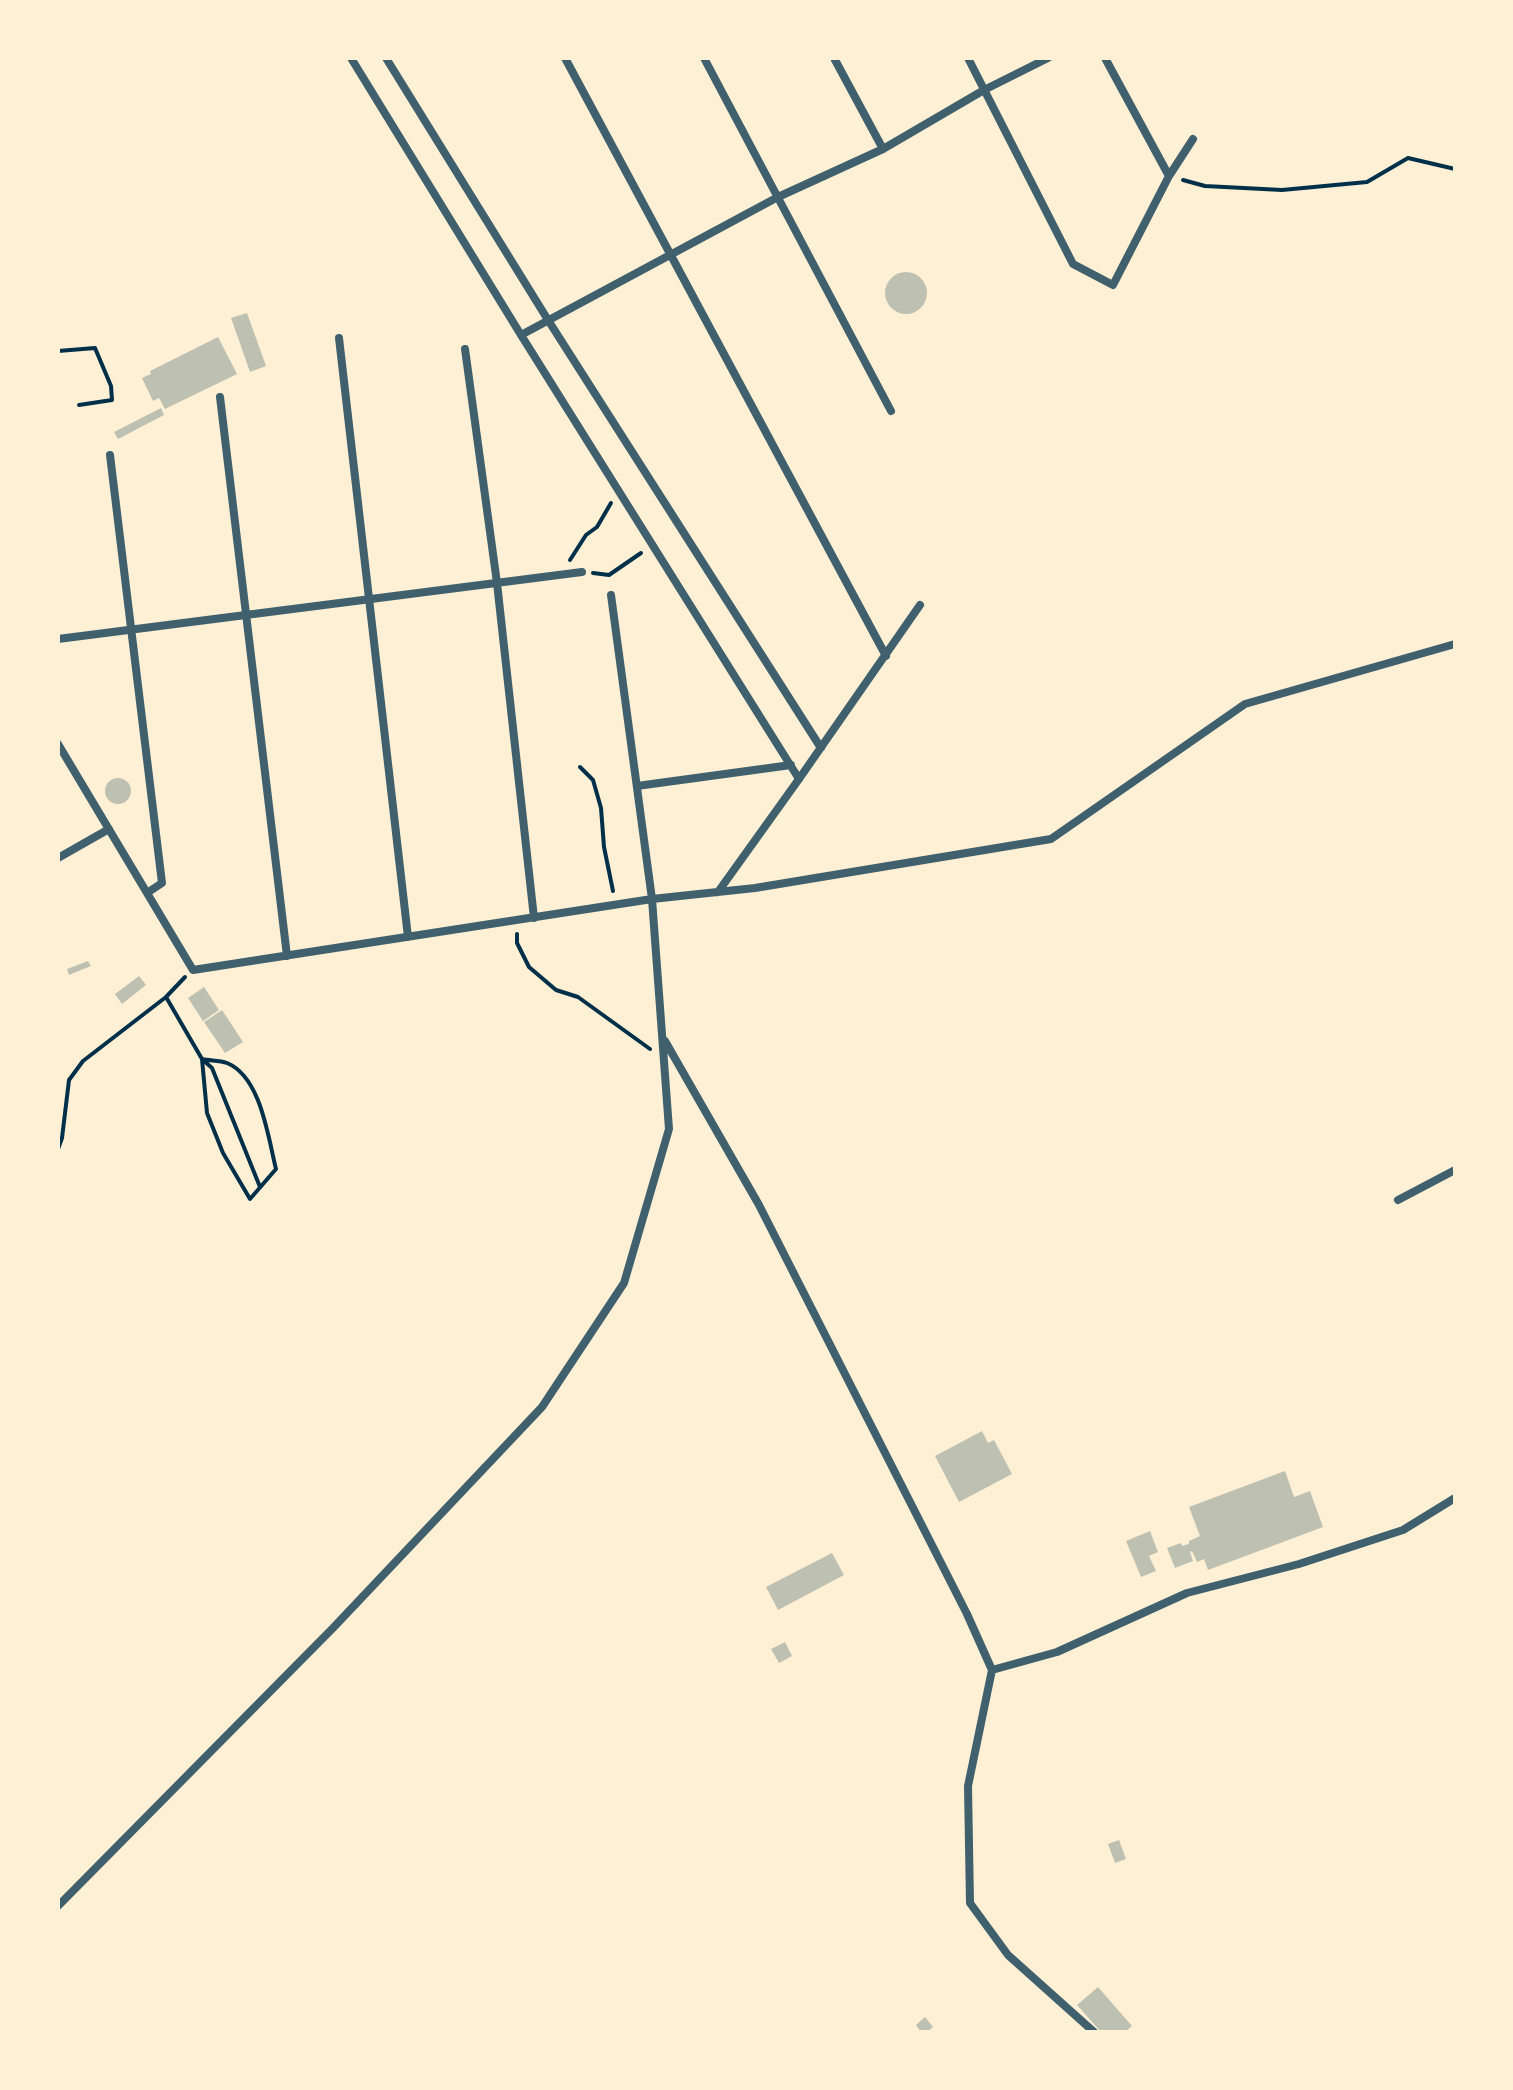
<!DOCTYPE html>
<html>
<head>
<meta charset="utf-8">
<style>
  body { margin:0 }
  #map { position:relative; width:1513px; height:2090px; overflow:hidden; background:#fdf0d5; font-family:"Times New Roman",serif }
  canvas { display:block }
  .frame { position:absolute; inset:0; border:60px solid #fdf0d5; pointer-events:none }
</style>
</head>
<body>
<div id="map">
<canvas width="1513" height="2090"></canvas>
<div class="frame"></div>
</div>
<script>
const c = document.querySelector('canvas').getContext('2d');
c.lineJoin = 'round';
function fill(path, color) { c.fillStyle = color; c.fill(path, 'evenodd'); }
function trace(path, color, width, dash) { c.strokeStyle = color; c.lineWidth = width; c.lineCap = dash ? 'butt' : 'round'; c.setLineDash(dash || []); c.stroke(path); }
const building = new Path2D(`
  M885 293a21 21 0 1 1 42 0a21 21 0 1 1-42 0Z
  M247 313 266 366 250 372 231 318Z
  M218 337 237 374 165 409 159 398 153 401 142 378 151 374 150 371Z
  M161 408 164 415 118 439 114 432Z
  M105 791a13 13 0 1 1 26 0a13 13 0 1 1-26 0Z
  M88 961 91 966 69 975 67 969Z
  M139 976 146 985 122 1004 115 994Z
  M204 987 219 1010 203 1021 188 998Z
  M222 1010 243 1042 225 1053 204 1022Z
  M982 1431 988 1443 994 1440 1012 1474 959 1502 935 1456Z
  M1285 1471 1294 1497 1310 1491 1323 1527 1208 1570 1204 1559 1197 1562 1192 1551 1190 1552 1193 1561 1175 1568 1167 1548 1181 1543 1182 1546 1189 1544V1541L1200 1536 1189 1507Z
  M1150 1531 1158 1552 1149 1556 1156 1571 1141 1577 1126 1541Z
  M832 1553 844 1575 778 1610 766 1587Z
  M785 1642 792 1656 779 1663 771 1649Z
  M1119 1840 1126 1859 1115 1863 1108 1844Z
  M1098 1987 1132 2026 1125 2032H1101L1077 2005Z
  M925 2017 933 2027 927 2032H921L916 2025Z`);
const path = new Path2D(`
  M1183 180 1205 186 1282 190 1367 182 1408 158 1455 169
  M58 351 95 348 111 386 112 400 79 405
  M570 560 586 535 597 527 611 503
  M593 573 609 575 641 553
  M580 767 593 780 601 808 604 847 613 891
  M517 934V943L529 967 556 990 578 997 650 1049
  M166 997 202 1059 212 1068 260 1187
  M202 1059C210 1061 219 1060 227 1063 261 1077 268 1137 276 1169L250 1199 223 1153 207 1113Z
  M58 1149 62 1138 69 1080 83 1061 166 997 185 977`);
const minor = new Path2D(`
  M351 58 521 335 799 779
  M386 58 548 320 821 748
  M565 58 886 656
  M704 58 891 411
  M834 58 883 149
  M968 58 1073 264 1113 285 1169 176 1193 139
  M1105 58 1169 176
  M521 335 778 197 883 149 984 90 1048 58
  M339 338 408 937
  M465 349 497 583 534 918
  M220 397 287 956
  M110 455 162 883 147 893
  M58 639 582 572
  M58 744 193 970 652 899 755 888 1051 839 1245 704 1455 644
  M637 786 791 765
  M58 858 109 829
  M718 892 799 779 920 605
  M665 1041 759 1205 967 1614 992 1670 968 1786 970 1903 1008 1955 1094 2032
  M1398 1200 1455 1170
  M992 1670 1057 1652 1187 1593 1299 1564 1403 1530 1455 1498
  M58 1906 333 1628 542 1407 624 1283 669 1129 652 899 611 595`);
fill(building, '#bec0b2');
trace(path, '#003049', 4);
trace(minor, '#3f606c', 8);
</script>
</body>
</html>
